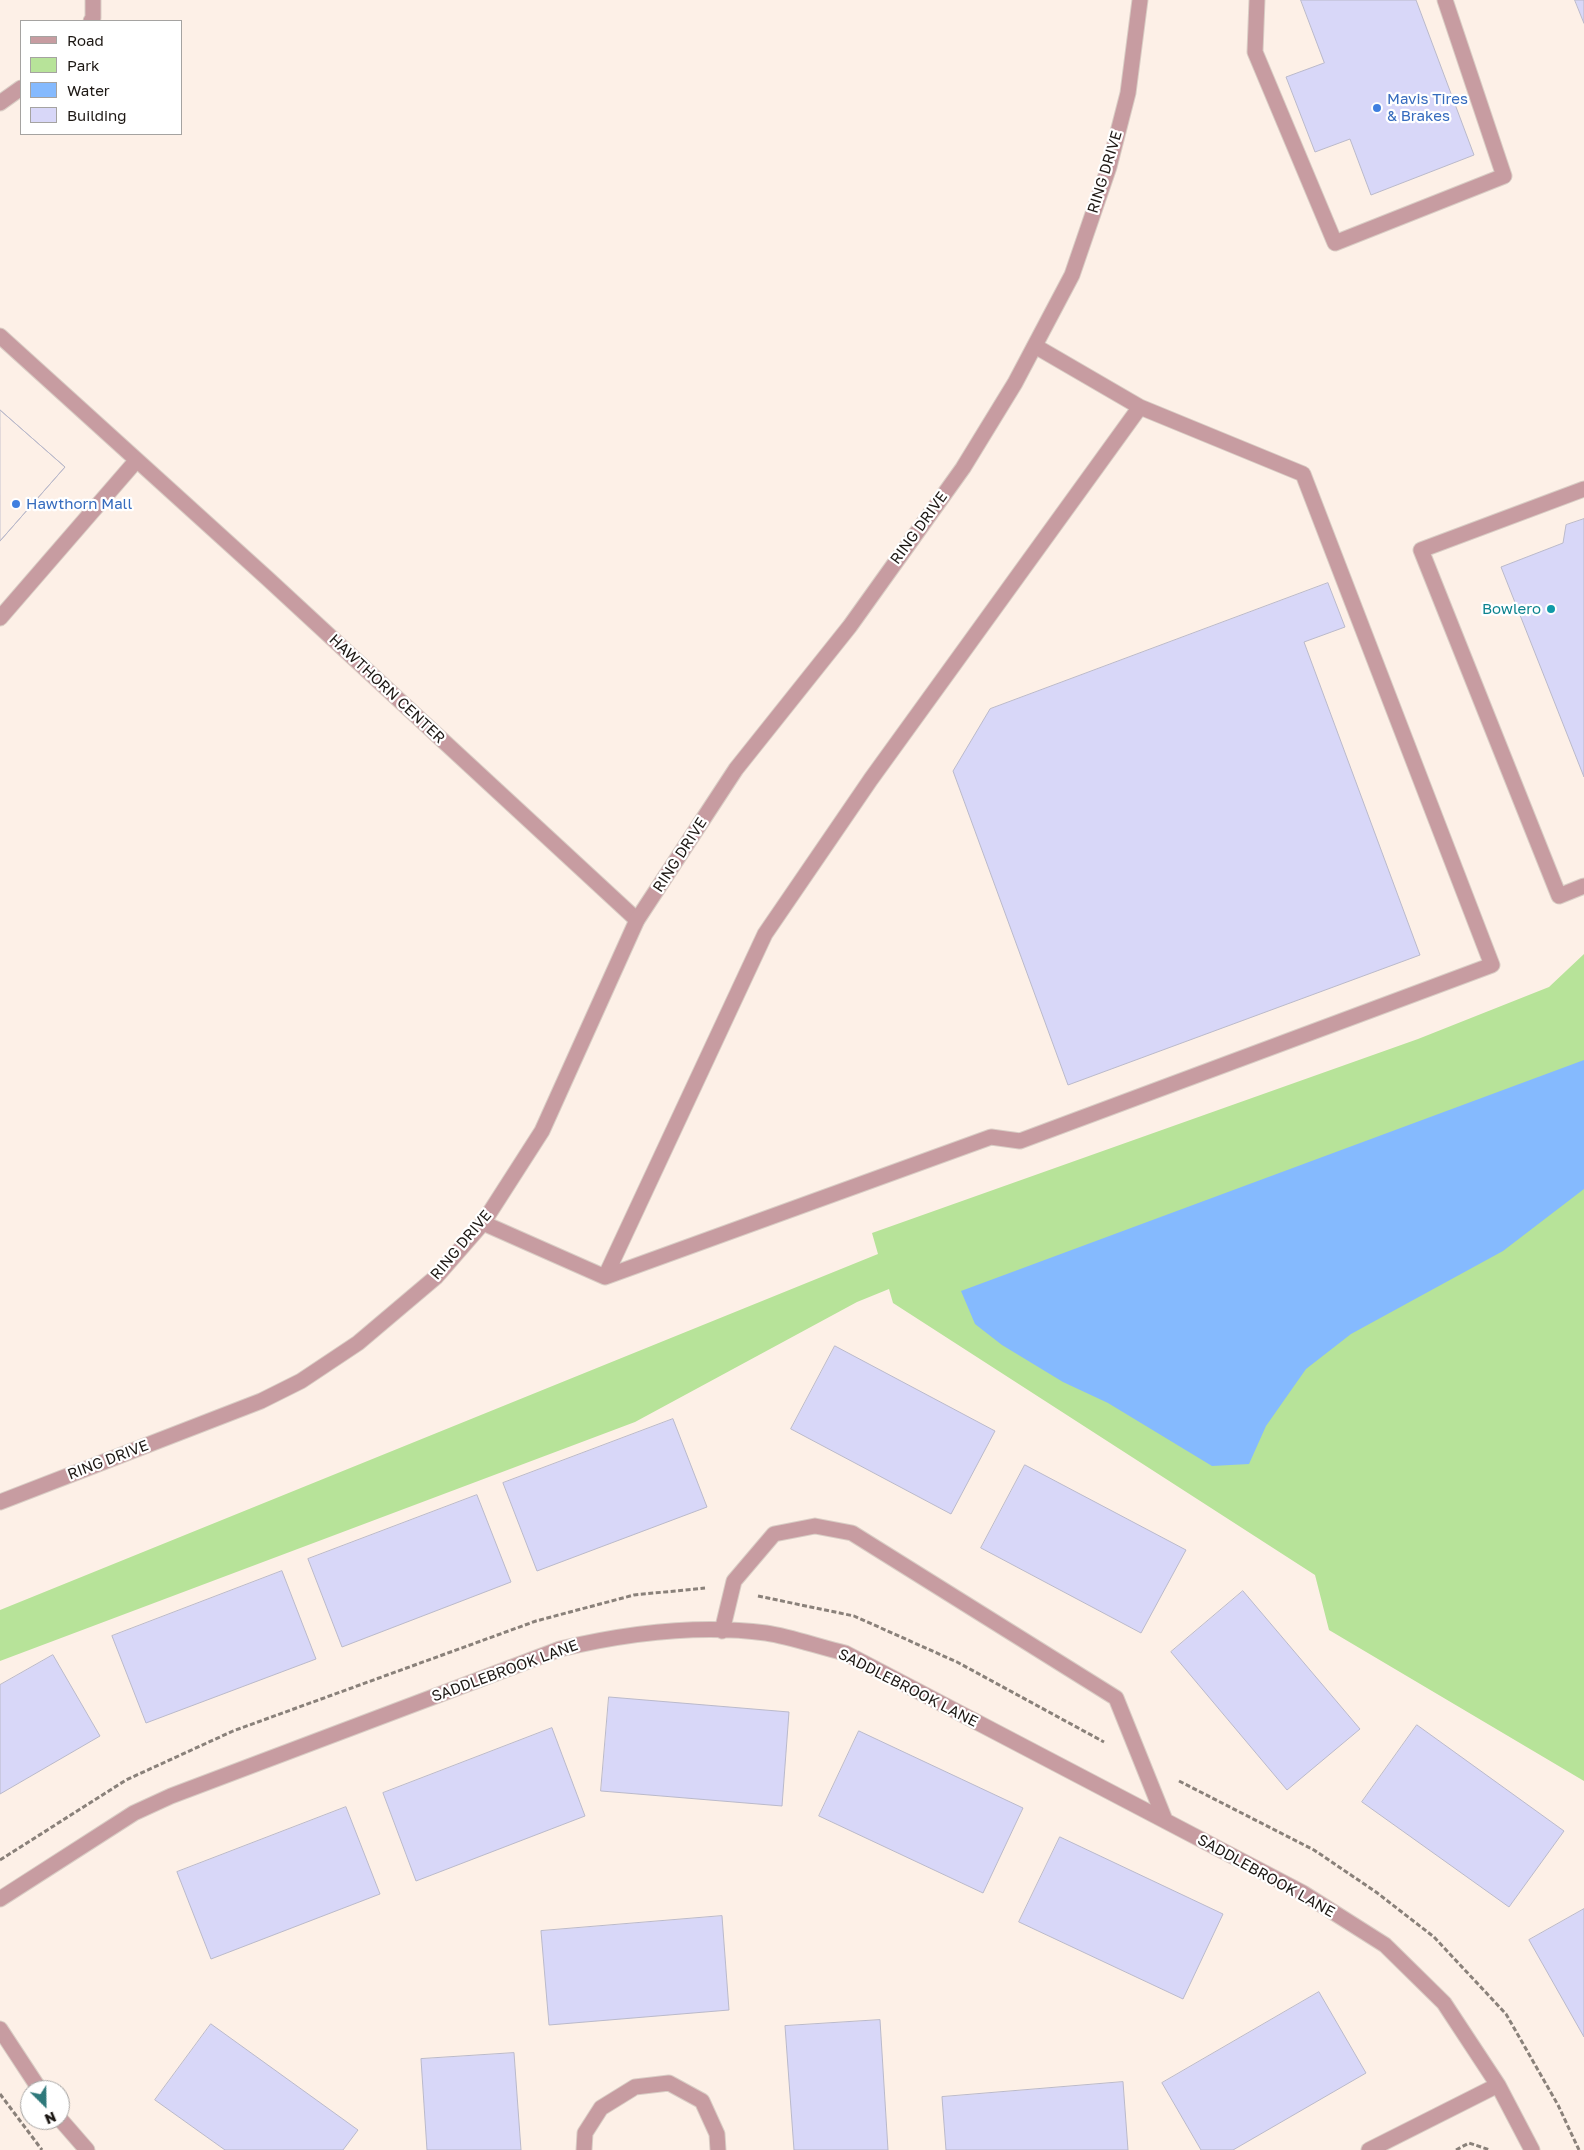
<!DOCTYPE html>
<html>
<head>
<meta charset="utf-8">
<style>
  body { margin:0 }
  #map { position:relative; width:1584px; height:2150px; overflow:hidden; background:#fdf0e7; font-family:"Golos Text",sans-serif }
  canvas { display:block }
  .legend { position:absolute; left:20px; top:20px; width:162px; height:115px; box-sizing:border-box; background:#fff; border:1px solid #a5a3a1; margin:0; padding:6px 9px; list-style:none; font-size:15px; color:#1d1814 }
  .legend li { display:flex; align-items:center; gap:10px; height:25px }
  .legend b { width:25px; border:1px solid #a5a3a1 }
  .north { position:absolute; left:20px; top:2080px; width:50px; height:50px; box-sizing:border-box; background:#fff; border:1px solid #a5a3a1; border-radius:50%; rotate:157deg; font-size:14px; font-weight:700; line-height:20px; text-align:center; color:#1d1814 }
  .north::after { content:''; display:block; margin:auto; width:18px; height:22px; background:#2f797b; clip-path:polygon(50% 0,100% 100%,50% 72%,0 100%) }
</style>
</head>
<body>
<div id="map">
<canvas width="1584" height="2150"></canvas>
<ul class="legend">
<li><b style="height:6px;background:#c79ca1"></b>Road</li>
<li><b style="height:14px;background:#b7e399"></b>Park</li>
<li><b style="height:14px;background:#85bafe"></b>Water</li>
<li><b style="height:14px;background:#d8d7f8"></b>Building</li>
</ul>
<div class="north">N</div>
</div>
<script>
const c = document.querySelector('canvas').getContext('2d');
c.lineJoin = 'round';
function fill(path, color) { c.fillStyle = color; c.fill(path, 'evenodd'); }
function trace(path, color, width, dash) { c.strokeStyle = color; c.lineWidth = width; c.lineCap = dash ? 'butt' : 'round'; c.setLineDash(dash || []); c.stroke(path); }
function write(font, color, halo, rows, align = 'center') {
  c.font = font + ' "Golos Text",sans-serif'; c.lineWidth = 4.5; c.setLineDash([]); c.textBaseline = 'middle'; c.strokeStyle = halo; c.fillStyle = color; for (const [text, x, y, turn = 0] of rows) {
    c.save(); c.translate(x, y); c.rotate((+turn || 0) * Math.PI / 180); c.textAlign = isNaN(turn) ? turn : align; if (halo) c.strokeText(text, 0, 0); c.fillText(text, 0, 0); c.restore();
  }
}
const green = new Path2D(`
  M1584 954V1781L1329 1630 1315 1575 893 1303 889 1289 857 1302 635 1422 0 1661V1610L878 1254 872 1233 1418 1039 1549 987Z`);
const water = new Path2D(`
  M1584 1060V1189L1503 1251 1351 1334 1306 1369 1266 1426 1249 1464 1212 1466 1108 1403 1063 1382 1002 1345 975 1324 961 1291Z`);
const building = new Path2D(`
  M1301 0H1416L1474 155 1371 195 1350 139 1315 152 1286 77 1324 63Z
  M1575 0H1584V23Z
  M0 410 65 467 0 541Z
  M0 410 65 467 0 541Z
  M1584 519V777L1501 567 1563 543 1566 525Z
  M1328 583 1345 627 1304 642 1420 955 1068 1085 953 771 990 709Z
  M835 1346 995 1431 951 1514 791 1429Z
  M673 1419 707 1507 537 1571 503 1483Z
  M1025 1465 1186 1550 1141 1633 981 1548Z
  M477 1495 511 1582 342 1647 308 1559Z
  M282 1571 316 1659 146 1723 112 1636Z
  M1243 1591 1360 1729 1287 1790 1171 1652Z
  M53 1655 100 1736 0 1794V1685Z
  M609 1697 789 1712 782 1806 601 1791Z
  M1417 1725 1564 1831 1509 1907 1362 1802Z
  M552 1728 585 1816 416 1881 383 1793Z
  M859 1731 1023 1808 983 1893 819 1816Z
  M346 1807 380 1894 211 1959 177 1872Z
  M1060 1837 1223 1914 1183 1999 1019 1922Z
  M1584 1909V2037L1529 1940Z
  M722 1916 729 2010 549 2025 541 1931Z
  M1319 1992 1366 2073 1233 2150H1201L1162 2083Z
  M880 2020 888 2150H794L785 2026Z
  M211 2024 358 2130 343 2150H225L155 2100Z
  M514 2053 521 2150H427L421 2059Z
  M1123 2082 1128 2150H946L942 2097Z`);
const path = new Path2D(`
  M758 1596 854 1616 957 1662 1104 1742
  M1179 1781 1314 1850 1376 1892 1434 1937 1506 2014 1558 2105 1579 2150
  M0 1860 126 1780 233 1731 536 1621 634 1595 705 1588
  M0 2094 42 2150
  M1456 2150 1469 2143 1490 2150`);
const service = new Path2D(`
  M1257 0 1255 52 1335 243 1504 176 1445 0
  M91 21 93 18V0
  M0 103 21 88
  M0 336 267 578 637 920
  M1584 489 1421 550 1559 896 1584 886
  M0 618 136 461
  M483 1223 605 1277 991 1137 1020 1141 1492 965 1303 474 1140 407 1035 346
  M605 1277 765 934 871 779 1140 407`);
const minor = new Path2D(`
  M722 1631 734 1581 774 1534 815 1526 852 1533 1116 1698 1165 1820
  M0 1899 134 1813 171 1796 560 1649C627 1633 698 1624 766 1633 792 1637 819 1647 845 1653L1303 1893 1385 1945 1444 2003 1498 2085 1532 2150
  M0 2029 40 2090
  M60 2119 87 2150
  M584 2150 585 2133 601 2108 635 2087 669 2083 702 2101 717 2134 718 2150
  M1369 2150 1498 2085`);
const tertiary = new Path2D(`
  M0 1502 261 1401 301 1381 358 1343 436 1277 483 1223 542 1131 637 920 736 769 850 626 963 468 1015 383 1072 275 1109 167 1128 93 1140 0`);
const markers = [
  [1377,108,5,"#3f7fe0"],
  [16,504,5,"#3f7fe0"],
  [1551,609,5,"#0f9aa8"]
];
const shopNames = [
  ["Mavis Tires",1387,99],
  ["& Brakes",1387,116],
  ["Hawthorn Mall",26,504]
];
const streetNames = [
  ["RING DRIVE",1105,172,-73],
  ["RING DRIVE",919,528,-54],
  ["HAWTHORN CENTER",387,689,43],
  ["RING DRIVE",680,855,-57],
  ["RING DRIVE",461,1245,-50],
  ["RING DRIVE",108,1460,-21],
  ["SADDLEBROOK LANE",505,1671,-20],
  ["SADDLEBROOK LANE",908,1688,27],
  ["SADDLEBROOK LANE",1266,1876,29]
];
const cultureNames = [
  ["Bowlero",1541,609]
];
fill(green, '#b7e399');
fill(water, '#85bafe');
fill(building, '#d8d7f8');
trace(building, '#bab9ca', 1);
trace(service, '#d9cdc5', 17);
trace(minor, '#d9cdc5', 17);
trace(tertiary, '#d9cdc5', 17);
trace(path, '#8a817a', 3, [5, 2.5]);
trace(service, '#c79ca1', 15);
trace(minor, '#c79ca1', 15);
trace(tertiary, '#c79ca1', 15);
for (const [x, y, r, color] of markers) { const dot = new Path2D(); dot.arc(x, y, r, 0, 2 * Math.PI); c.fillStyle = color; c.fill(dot); trace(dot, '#fff', 2); }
write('15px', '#366cbe', '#fff', shopNames, 'left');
write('15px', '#1d1814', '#fff', streetNames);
write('15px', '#0d838f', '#fff', cultureNames, 'right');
</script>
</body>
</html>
